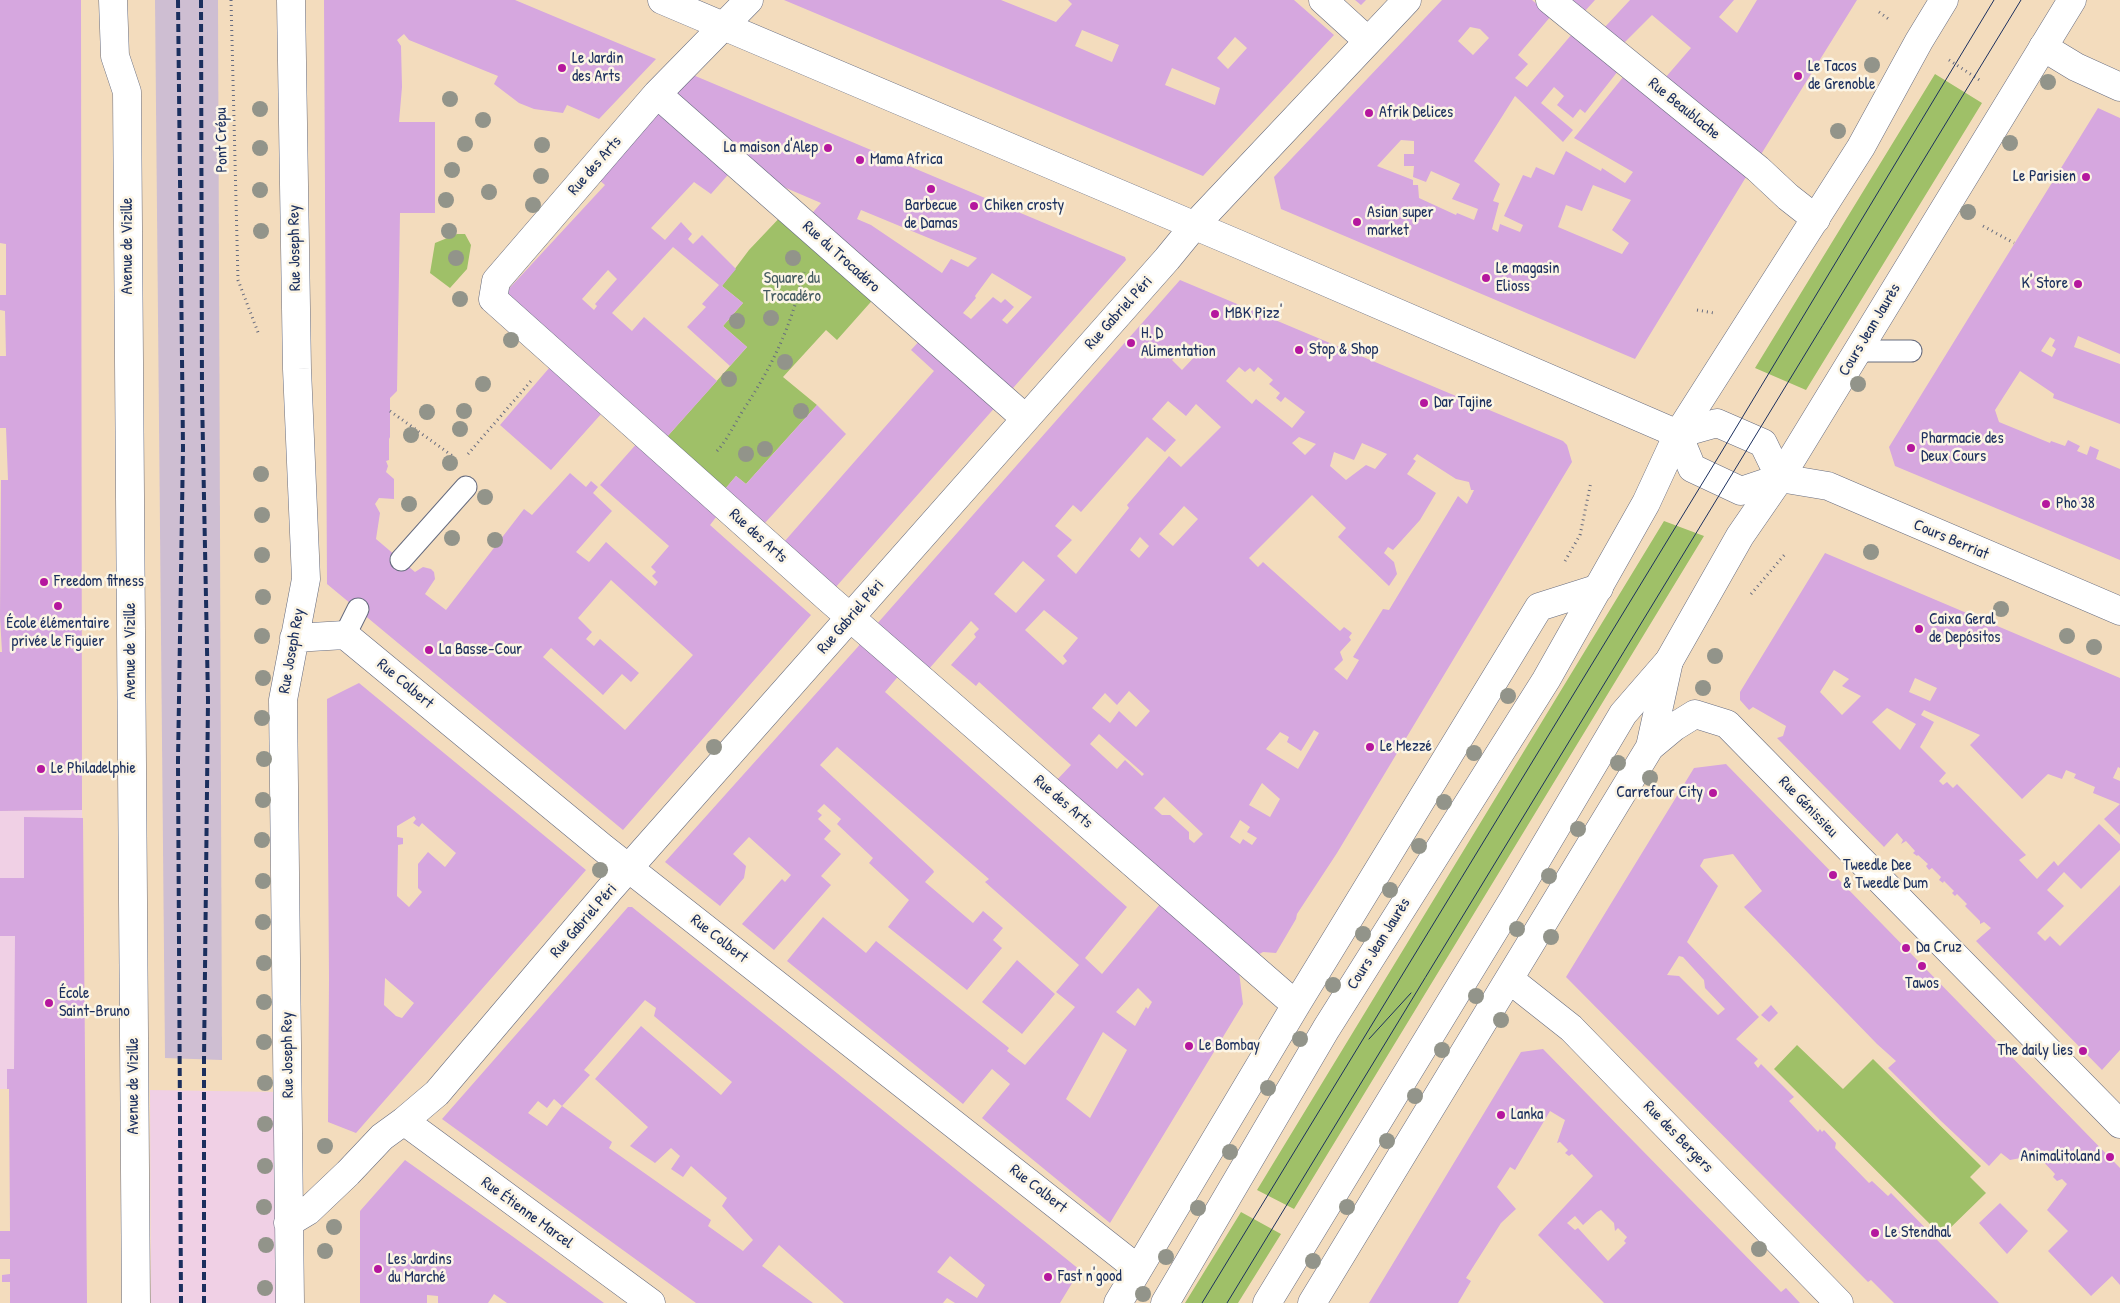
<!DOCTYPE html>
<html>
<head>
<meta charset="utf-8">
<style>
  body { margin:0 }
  canvas { display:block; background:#f3dcbd }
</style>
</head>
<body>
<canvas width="2120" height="1303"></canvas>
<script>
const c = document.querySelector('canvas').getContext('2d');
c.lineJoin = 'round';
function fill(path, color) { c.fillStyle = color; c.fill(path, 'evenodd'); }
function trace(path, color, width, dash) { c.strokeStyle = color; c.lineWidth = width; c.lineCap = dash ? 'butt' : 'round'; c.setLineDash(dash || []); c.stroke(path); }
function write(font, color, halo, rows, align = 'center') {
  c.font = font + ' "Patrick Hand",sans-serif'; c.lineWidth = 5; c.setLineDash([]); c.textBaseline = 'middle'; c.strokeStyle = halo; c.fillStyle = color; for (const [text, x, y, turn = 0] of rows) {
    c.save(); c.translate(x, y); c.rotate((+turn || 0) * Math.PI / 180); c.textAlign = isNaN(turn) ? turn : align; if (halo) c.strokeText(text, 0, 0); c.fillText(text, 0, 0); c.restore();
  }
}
const built = new Path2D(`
  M82 810 85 1089H0V811Z
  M150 1090 278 1092 277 1303H151Z`);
const industrial = new Path2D(`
  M155 0H218L222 1060 165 1058Z`);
const green = new Path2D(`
  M1935 74 1982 103 1806 390 1755 368Z
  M785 212 877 295 837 340 826 330 783 377 817 405 746 484 736 476 725 489 666 438 747 347 723 326 743 303 722 286 749 250Z
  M457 234H465L471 245 467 269 450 288 430 273 435 243Z
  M1664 521 1704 536 1294 1209 1257 1190Z
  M1797 1045 1843 1089 1873 1059 1981 1166 1970 1177 1986 1193 1942 1236 1774 1069Z
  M1241 1212 1281 1234 1238 1303H1185Z`);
const building = new Path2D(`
  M0 0H81L82 810 0 811V652H2L0 617 1 480H8L6 428H0V356H6L5 311 0 310V295H6V244L0 243Z
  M324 0H515L656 59 599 119 567 105 563 113 534 109 519 103 494 84 498 76 409 40 404 34 397 40 401 46 402 87 399 122H435V213H400L397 391 390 398V439L389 437V460L386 461 388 466 386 472 394 479V499L379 498 375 504 380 513 376 539 415 572 423 567 431 569 434 572 435 579 425 594 446 610 524 509 532 515 570 473 586 487 591 481 598 487 593 493 612 511 576 552 589 562 606 542 655 586 658 582 652 576 656 572 651 567 669 546 600 485 639 441 720 512 710 525 811 615 623 830 327 584ZM611 580 693 655 625 730 543 657 551 648 603 695 622 674 631 682 639 673 600 639 594 646 586 639 592 632 578 618Z
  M784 0H1001L1056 22 1072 4 1068 0H1294L1334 35 1203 176ZM1082 30 1119 45 1112 62 1075 46ZM1235 37 1247 48 1228 69 1217 58ZM1172 68 1220 88 1215 105 1165 85Z
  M1355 0H1366L1361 5Z
  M1442 0H1532L1551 16 1518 55 1528 64 1515 78 1527 87 1572 34 1618 71 1585 113 1580 109 1573 118 1557 105 1564 96 1554 87 1541 103 1573 130 1563 142 1515 96 1474 161 1500 184 1493 201 1499 203 1492 229 1498 232 1500 224 1520 232 1523 225 1504 216 1523 175 1531 178 1536 167 1554 175 1566 151 1601 171 1602 168 1625 183 1633 172 1574 138 1624 76 1746 177 1635 359 1281 209 1274 177ZM1470 27 1480 29 1489 38 1473 55 1458 41ZM1401 140 1414 141V154H1404V166H1414L1413 177 1426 182 1431 171 1460 184 1452 199 1478 209 1474 220 1457 213 1456 215 1419 198 1418 185H1413V180L1377 166ZM1593 185 1631 200 1612 230 1629 243 1622 254 1558 227 1566 205 1582 211Z
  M1571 0H1595L1585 11Z
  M1630 0H1734L1719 17 1737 33 1757 0H1857L1760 156 1665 78 1691 48 1652 15 1623 44 1604 28Z
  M693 75 1125 257 1126 260 1006 396 808 218 821 203 765 179 673 98ZM861 210 977 258 968 267 951 259 942 273 871 225 857 219ZM992 273 1032 297 1007 324 1002 320 1014 307 1005 299 1001 303 993 297 971 319 963 313 976 298 975 296Z
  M2098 108 2120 118V354L2078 336 2074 347 2120 364V424L2053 398 2054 394 2020 371 1995 410 1999 422 2050 443 2051 441 2065 446 2068 440 2080 446 2077 451 2087 455 2090 446 2099 450 2096 459 2120 469V560L1895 466 1889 447ZM2050 337 2055 340 2052 346 2056 349 2052 357 2041 351Z
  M661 109 734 168 711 194 694 182 651 228 665 240 681 222 692 234 688 239 693 244 702 235 736 269 722 286 743 303 723 326 747 347 730 366 687 327 706 307 702 304 719 285 673 247 612 313 632 331 644 317 717 381 666 438 505 293 605 185 598 179ZM608 270 617 279 595 304 597 306 594 310 582 299Z
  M1180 280 1563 441 1567 445 1572 462 1337 853 1297 914 1296 919 1276 953 1263 952 1256 956 1054 783 1071 765 979 682 976 686 951 665 976 637 974 634 979 629 971 621 928 670 876 625ZM1187 343 1198 353 1182 370 1172 360ZM1239 367 1245 372 1250 368 1254 372 1258 367 1273 380 1269 384 1280 393 1276 398 1281 402 1285 397 1305 412 1292 428 1256 399 1252 404 1226 381ZM1168 401 1186 416 1196 404 1221 427 1181 467 1169 456 1127 505 1129 508 1076 574 1057 556 1072 540 1055 526 1073 505 1081 512 1147 437 1165 452 1176 440 1152 419ZM1299 437 1316 444 1305 455 1292 443ZM1362 443 1387 454 1375 469 1366 465 1346 480 1330 466 1334 452 1354 460ZM1417 454 1456 479 1469 482 1471 490H1474L1467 504 1458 496 1389 610 1383 609 1353 657 1359 660 1347 680 1334 669 1343 660 1340 652 1351 640 1349 637 1352 633 1344 627 1340 631 1263 562 1258 567 1249 558 1312 495 1346 528 1338 537 1389 586 1397 574 1394 562 1384 553 1388 547 1393 550 1420 520 1436 493 1407 474 1416 461 1413 459ZM1184 506 1198 519 1173 546 1159 534ZM1140 537 1149 546 1139 558 1130 550ZM1023 561 1045 580 1016 613 994 594ZM1044 610 1078 638 1063 656 1067 661 1063 665 1025 630ZM1129 691 1150 711 1136 727 1119 711 1110 723 1092 708 1105 693 1117 705ZM1314 730 1319 733 1298 769 1266 749 1280 732 1289 737 1287 742 1301 751ZM1099 734 1144 774 1142 776 1125 760 1117 769 1090 744ZM1262 783 1280 799 1270 817 1249 805ZM1164 797 1203 834 1194 843 1189 839V832L1170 815H1162L1154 808ZM1240 820 1250 827 1247 832 1257 838 1252 845 1243 839 1240 844 1230 837Z
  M923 337 998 404 835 588 784 542 934 371 911 350Z
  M550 367 602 413 551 470 500 425Z
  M817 405 846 434 764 524 725 489 736 476 746 484Z
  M1825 553 2120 678V768L2118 767 2113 778 2120 781V804L2093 793 2095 787 2074 778 2076 774 2066 770 2062 779 2048 774 2022 799 1970 745 1980 735 1924 710 1921 715 1934 722 1920 747 1946 773 1939 781 1943 785 1947 782 1953 788 1957 784 2026 855 2019 860 2037 879 2054 861 2058 866 2099 824 2120 844V850L2081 889 2064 872 2047 890 2064 906 2037 933 2045 941 2050 936 2060 946 2120 885V1050L2102 1070 1976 941 1991 928 1984 922 1980 924V921L1965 906 1967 904 1957 894 1955 896 1952 893 1954 891 1944 881 1943 883 1939 880 1941 877 1932 868 1929 870 1926 866 1928 864 1918 855 1917 856 1913 853 1915 851 1906 841 1901 844 1903 840 1897 833 1884 847 1777 738 1783 736 1786 726 1753 707 1749 710 1740 700V692ZM1834 670 1849 679 1842 686 1861 696 1842 715 1820 692ZM1915 678 1937 688 1930 701 1909 692ZM1887 708 1916 724 1900 750 1872 722Z
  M864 640 901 673 885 692 1127 907 1085 958 1102 974 1161 903 1239 972 1243 1004 1110 1223 982 1118 1010 1084 992 1069 963 1104 787 961 823 917 866 953 876 941 1009 1048 1007 1051 1025 1065 1075 1007 1056 992 1079 965 985 882 989 879 837 747 820 765 933 870 934 872 925 882 973 923 983 911 1003 928 993 940 1002 948 967 990 888 927 909 900 869 863 873 858 837 824 841 819 824 804 817 811 822 815 818 819 831 831 824 839 841 854 821 876 831 885 774 950 742 924 782 879 785 882 791 875 749 837 733 854 746 866 744 878 720 906 665 862ZM1138 988 1152 1002 1148 1009 1146 1007 1135 1026 1116 1012ZM1103 1032 1127 1050 1090 1118 1066 1099Z
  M359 683 586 870 356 1133 328 1122 329 978 327 699ZM414 816 416 819 413 823 419 827 422 823 456 853 445 867 428 852 418 864V888L422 892 409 907 397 896 398 845 403 844V838L397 837V826ZM385 978 414 1003 402 1018 396 1016 384 1005Z
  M1726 764 2120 1168V1285L2112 1276 2091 1296 2048 1251 2068 1231 2047 1210 2067 1184 2062 1179 2057 1181 2053 1177 2055 1174 2037 1155 2010 1160 2001 1153 1989 1166 1941 1121 1888 1068 1896 1061 1877 1044 1744 907 1762 891 1733 854 1704 859 1700 866 1718 886 1687 942 1759 1017 1736 1039 1758 1059 1754 1063 1758 1068 1761 1064 1794 1097 1789 1101 1818 1132 1820 1129 1822 1132 1824 1130 1836 1143 1835 1148 1869 1183 1872 1181 1888 1196 1891 1193 1999 1303H1894L1871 1280 1868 1282 1566 977 1694 768ZM1679 956 1683 957 1704 980 1705 988 1725 1009 1718 1015 1679 976 1667 975Z
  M2120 804V835L2104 819Z
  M24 817 83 818 87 1303H10V1282H2V1275L10 1274V1259H0V1231H10L9 1089H7V1069H14L15 936H0V878H24Z
  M628 907H632L1080 1270 1060 1303H955L947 1298 943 1303H844L779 1245 762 1266 813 1303H696L442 1119ZM645 1000 656 1008 654 1016 732 1082 721 1095 641 1026 595 1079 648 1127 630 1146 655 1163 671 1148 680 1156 671 1169 683 1177 691 1166 727 1198 722 1206 753 1240 743 1251 708 1226 711 1220 609 1148 612 1142 562 1106 547 1126 528 1113 538 1101 547 1108 554 1099 562 1106 590 1075 584 1070ZM950 1256 985 1285 977 1298 937 1272Z
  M1017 960 1055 994 1022 1034 982 1002Z
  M1771 1005 1778 1013 1769 1022 1761 1015Z
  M1543 1049 1781 1292 1786 1288 1800 1303H1604L1538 1235 1593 1176 1572 1154 1569 1156 1565 1153 1568 1150 1560 1142 1557 1143 1565 1120 1550 1111 1515 1170 1510 1167 1497 1187 1516 1209 1501 1223 1466 1278 1471 1281 1458 1303H1369L1521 1052ZM1601 1210 1614 1223 1615 1231 1618 1228 1627 1237 1624 1241 1626 1243 1608 1261 1578 1228 1575 1230 1567 1223 1575 1216 1583 1225 1597 1212Z
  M405 1160 512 1236 604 1303H507L494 1294 488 1303H438V1296L427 1295V1303H360V1211Z
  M2000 1203 2028 1231 2007 1254 1979 1223Z`);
const path = new Path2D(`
  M231 0 238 280 259 335
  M1879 12 1890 20
  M1949 60 1981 81
  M1983 226 2014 243
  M1697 310 1714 313
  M390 411 454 457
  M717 451C727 440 734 425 742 412 773 365 791 327 804 272
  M468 454 531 381
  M1565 561 1580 535 1591 482
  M1751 594 1786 553`);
const lane = new Path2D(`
  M1858 351H1911
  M401 560 466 487
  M345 635 358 609`);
const street = new Path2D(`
  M113 0 115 56 127 92 136 1303
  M749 0 657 94 496 281 493 299 829 599 1296 1005
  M1323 0 1368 41
  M1550 0 1758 169 1788 197 1816 219
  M2043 47 2076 67 2120 87
  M657 94 1025 418
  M1780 478 1828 486 2120 611
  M294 638 345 635 603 848 1138 1269
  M1650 747 1674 727 1695 714 1727 724 2120 1124
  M1509 979 1571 1028 1839 1303
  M404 1121 651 1303
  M288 1223 308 1211 348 1173 382 1137 404 1121 437 1093 610 889 1167 259 1194 226 1407 0
  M290 1303 283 700 306 579 297 369 291 0
  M1118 1303 1296 1005 1539 607 1599 588
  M1312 1303 1650 747 1669 661`);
const secondary = new Path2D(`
  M662 0 1238 244 1678 434
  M1717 423 1763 443 1780 478 1741 491 1692 468 1678 434Z`);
const primary = new Path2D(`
  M1165 1303 1326 1029 1546 680 1646 503 1678 434 1861 147 1919 41 1944 0
  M1267 1303 1514 898 1623 714 1669 661 1740 536 1780 478 2072 0`);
const tram = new Path2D(`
  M1369 1039 1411 993
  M1202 1303 1722 451 1994 0
  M1227 1303 2021 0`);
const rail = new Path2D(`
  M178 0 183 448 178 762 181 1303
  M201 0 202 396 208 700 204 1060V1303`);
const trees = [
  [1872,65],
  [2048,82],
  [450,99],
  [260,109],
  [483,120],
  [1838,131],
  [2010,143],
  [465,144],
  [542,145],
  [260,148],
  [452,170],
  [541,176],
  [260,190],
  [489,192],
  [446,200],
  [533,205],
  [1968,212],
  [261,231],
  [449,231],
  [456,258],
  [793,258],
  [460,299],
  [771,318],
  [737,321],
  [511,340],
  [785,362],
  [729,379],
  [483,384],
  [1858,384],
  [464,411],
  [801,411],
  [427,412],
  [460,429],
  [411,435],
  [765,449],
  [746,454],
  [450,463],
  [261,474],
  [485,497],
  [409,504],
  [262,515],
  [452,538],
  [495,540],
  [1871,552],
  [262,555],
  [263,597],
  [2001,609],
  [262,636],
  [2067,636],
  [2094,647],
  [1715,656],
  [263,678],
  [1703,688],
  [1508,696],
  [262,718],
  [714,747],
  [1474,753],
  [264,759],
  [1618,763],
  [1650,778],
  [263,800],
  [1444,802],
  [1578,829],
  [262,840],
  [1419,846],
  [600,870],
  [1549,876],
  [263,881],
  [1390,890],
  [263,922],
  [1517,929],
  [1363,934],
  [1551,937],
  [264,963],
  [1333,985],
  [1476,996],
  [264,1002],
  [1501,1020],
  [1300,1039],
  [264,1042],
  [1442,1050],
  [265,1083],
  [1268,1088],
  [1415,1096],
  [265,1124],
  [1387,1141],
  [325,1146],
  [1230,1152],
  [265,1166],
  [264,1207],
  [1347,1207],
  [1198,1208],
  [334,1227],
  [266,1245],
  [1759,1249],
  [325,1251],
  [1166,1257],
  [1313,1261],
  [265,1288],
  [1143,1294]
];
const markers = [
  [562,68,5,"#b5179e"],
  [1798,76,5,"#b5179e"],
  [1369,113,5,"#b5179e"],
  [828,148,5,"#b5179e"],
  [860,160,5,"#b5179e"],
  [2086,177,5,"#b5179e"],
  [931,189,5,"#b5179e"],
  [974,206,5,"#b5179e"],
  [1357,222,5,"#b5179e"],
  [1486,278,5,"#b5179e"],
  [2078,284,5,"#b5179e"],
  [1215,314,5,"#b5179e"],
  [1131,343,5,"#b5179e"],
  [1299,350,5,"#b5179e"],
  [1424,403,5,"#b5179e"],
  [1911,448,5,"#b5179e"],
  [2046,504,5,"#b5179e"],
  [44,582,5,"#b5179e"],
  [58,606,5,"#b5179e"],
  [1919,629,5,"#b5179e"],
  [429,650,5,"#b5179e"],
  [1370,747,5,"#b5179e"],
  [41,769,5,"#b5179e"],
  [1713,793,5,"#b5179e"],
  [1833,875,5,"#b5179e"],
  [1906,948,5,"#b5179e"],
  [1922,966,5,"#b5179e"],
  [49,1003,5,"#b5179e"],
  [1189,1046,5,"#b5179e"],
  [2083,1051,5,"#b5179e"],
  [1501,1115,5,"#b5179e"],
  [2110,1157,5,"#b5179e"],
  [1875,1233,5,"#b5179e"],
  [378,1269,5,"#b5179e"],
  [1048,1277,5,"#b5179e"]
];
const poiNames = [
  ["Le Jardin",572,59],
  ["des Arts",572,77],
  ["Le Tacos",1808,67],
  ["de Grenoble",1808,85],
  ["Afrik Delices",1379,113],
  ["La maison d'Alep",818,148,"right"],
  ["Mama Africa",870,160],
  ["Le Parisien",2076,177,"right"],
  ["Barbecue",931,206,"center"],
  ["de Damas",931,224,"center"],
  ["Chiken crosty",984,206],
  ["Asian super",1367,213],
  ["market",1367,231],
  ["Le magasin",1496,269],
  ["Elioss",1496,287],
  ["K' Store",2068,284,"right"],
  ["MBK Pizz'",1225,314],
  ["H. D",1141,334],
  ["Alimentation",1141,352],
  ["Stop & Shop",1309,350],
  ["Dar Tajine",1434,403],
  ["Pharmacie des",1921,439],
  ["Deux Cours",1921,457],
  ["Pho 38",2056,504],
  ["Freedom fitness",54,582],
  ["Caixa Geral",1929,620],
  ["de Depósitos",1929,638],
  ["École élémentaire",58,624,"center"],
  ["privée le Figuier",58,642,"center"],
  ["La Basse-Cour",439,650],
  ["Le Mezzé",1380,747],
  ["Le Philadelphie",51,769],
  ["Carrefour City",1703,793,"right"],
  ["Tweedle Dee",1843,866],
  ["& Tweedle Dum",1843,884],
  ["Da Cruz",1916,948],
  ["Tawos",1922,984,"center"],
  ["École",59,994],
  ["Saint-Bruno",59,1012],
  ["Le Bombay",1199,1046],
  ["The daily lies",2073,1051,"right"],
  ["Lanka",1511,1115],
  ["Animalitoland",2100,1157,"right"],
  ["Le Stendhal",1885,1233],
  ["Les Jardins",388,1260],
  ["du Marché",388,1278],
  ["Fast n'good",1058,1277]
];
const streetNames = [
  ["Rue Beaublache",1684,109,39],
  ["Pont Crépu",222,140,-91],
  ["Rue des Arts",595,166,-49],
  ["Avenue de Vizille",128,246,-90],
  ["Rue Joseph Rey",295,248,-91],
  ["Rue du Trocadéro",841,257,42],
  ["Rue Gabriel Péri",1119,313,-48],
  ["Cours Jean Jaurès",1870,330,-59],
  ["Rue des Arts",758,536,42],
  ["Cours Berriat",1951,540,23],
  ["Rue Gabriel Péri",851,617,-49],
  ["Avenue de Vizille",131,651,-90],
  ["Rue Joseph Rey",292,651,-80],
  ["Rue Colbert",405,684,40],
  ["Rue des Arts",1063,802,41],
  ["Rue Génissieu",1808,807,46],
  ["Rue Gabriel Péri",584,921,-49],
  ["Rue Colbert",719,939,38],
  ["Cours Jean Jaurès",1379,944,-58],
  ["Rue Joseph Rey",288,1055,-91],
  ["Avenue de Vizille",134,1086,-90],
  ["Rue des Bergers",1678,1137,46],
  ["Rue Colbert",1038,1189,38],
  ["Rue Étienne Marcel",527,1213,36]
];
const parkNames = [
  ["Square du",792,279],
  ["Trocadéro",792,297]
];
fill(built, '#f0d0e5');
fill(industrial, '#cebed2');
fill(green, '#9fc068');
fill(building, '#d6a7df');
trace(lane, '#676c7f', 23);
trace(street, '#676c7f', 29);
trace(secondary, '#676c7f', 29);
trace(primary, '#676c7f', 29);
trace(path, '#676c7f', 3, [1, 4]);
trace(lane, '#fff', 21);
trace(street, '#fff', 28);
trace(secondary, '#fff', 28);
trace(primary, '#fff', 28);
trace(tram, '#1b2f5e', 1);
trace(rail, '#1b2f5e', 4, [8, 4]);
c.fillStyle = '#92948a';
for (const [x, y] of trees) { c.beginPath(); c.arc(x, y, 8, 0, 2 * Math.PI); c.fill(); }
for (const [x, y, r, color] of markers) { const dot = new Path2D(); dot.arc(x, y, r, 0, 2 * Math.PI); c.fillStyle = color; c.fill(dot); trace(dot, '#fcf5e5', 2); }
write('16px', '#1b2f5e', '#fcf5e5', poiNames, 'left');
write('16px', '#1b2f5e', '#fcf5e5', streetNames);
write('16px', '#435a61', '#fcf5e5', parkNames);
</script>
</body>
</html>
